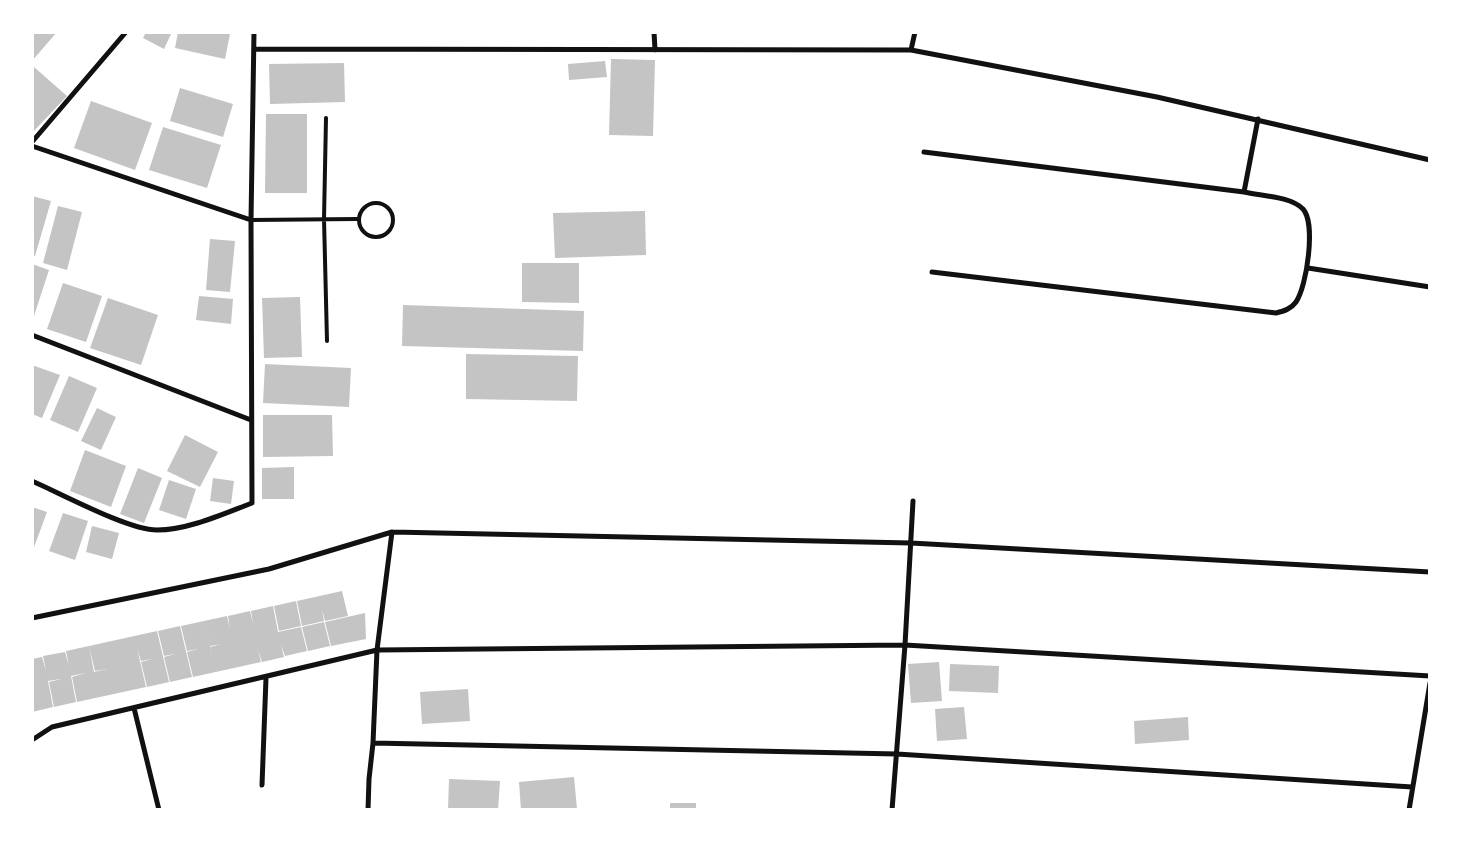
<!DOCTYPE html>
<html>
<head>
<meta charset="utf-8">
<style>
  body { margin:0 }
  #map { position:relative; width:1462px; height:842px; overflow:hidden; background:#fff; font-family:Montserrat,sans-serif }
  canvas { display:block }
  .frame { position:absolute; inset:0; border:34px solid #fff; pointer-events:none }
</style>
</head>
<body>
<div id="map">
<canvas width="1462" height="842"></canvas>
<div class="frame"></div>
</div>
<script>
const c = document.querySelector('canvas').getContext('2d');
c.lineJoin = 'round';
function fill(path, color) { c.fillStyle = color; c.fill(path, 'evenodd'); }
function trace(path, color, width, dash) { c.strokeStyle = color; c.lineWidth = width; c.lineCap = dash ? 'butt' : 'round'; c.setLineDash(dash || []); c.stroke(path); }
const building = new Path2D(`
  M32 32H57L32 61Z
  M146 32H172L164 49 143 38Z
  M178 32 230 34 225 59 175 48Z
  M611 59 655 60 653 136 609 135Z
  M605 61 607 77 569 80 568 64Z
  M344 63 345 102 270 104 269 64Z
  M34 67 67 96 32 133V68Z
  M180 88 233 104 223 137 170 121Z
  M91 101 152 123 135 170 74 148Z
  M266 114H307V193H265Z
  M163 127 221 145 207 188 149 170Z
  M32 196 51 201 35 256H32Z
  M58 206 82 212 67 270 43 263Z
  M645 211 646 255 555 258 553 213Z
  M210 239 235 241 230 292 206 290Z
  M522 263H579V303L522 302Z
  M32 264 49 270 33 319 32 318Z
  M63 283 102 296 86 342 47 329Z
  M199 296 233 299 231 324 196 320Z
  M300 297 302 357 264 358 262 298Z
  M108 298 158 315 141 365 90 348Z
  M403 305 584 311 583 351 402 346Z
  M466 354 578 356 577 401 466 399Z
  M265 364 351 368 349 407 263 403Z
  M32 365 60 375 42 418 32 414Z
  M69 376 97 388 78 432 50 420Z
  M97 408 116 417 101 450 81 441Z
  M263 415H332L333 456 263 457Z
  M185 435 218 452 200 487 167 471Z
  M85 450 126 466 111 507 70 491Z
  M294 467V499H262V468Z
  M138 468 162 478 144 523 120 514Z
  M213 478 234 481 231 504 210 501Z
  M169 480 196 489 186 519 159 510Z
  M32 507 47 512 33 550H32Z
  M63 513 88 521 75 560 49 551Z
  M92 526 119 533 112 559 86 552Z
  M342 591 348 616 325 621 322 609 324 621 302 626 297 601Z
  M296 601 301 626 279 631 274 606Z
  M273 606 278 632 301 627 307 651 285 656 281 645 284 657 262 662 258 650 261 662 193 677 187 652 198 649 187 651 181 626 204 621 213 659 210 647 221 644 210 646 204 621 227 616 230 629 228 616 250 611 253 624 251 611Z
  M365 613 366 639 331 646 325 622Z
  M324 622 330 646 308 651 302 627Z
  M180 626 192 677 170 682 164 657 175 654 164 656 158 631Z
  M157 631 169 682 147 687 141 662 152 659 141 661 137 648 146 687 123 692 120 678 123 692 100 697 97 683 100 697 77 702 72 677 85 673 71 676 76 702 54 707 49 682 61 679 48 681 53 707 32 712V659L42 657 46 671 43 656 65 652 69 666 66 651 89 646 94 672 107 669 95 671 89 646Z
  M939 662 942 701 911 703 908 664Z
  M950 664 999 666 998 693 949 691Z
  M468 689 470 721 422 724 420 692Z
  M964 707 967 739 937 741 935 709Z
  M1188 717 1189 740 1135 744 1134 721Z
  M574 777 577 809 521 810 519 782Z
  M449 779 500 781 498 810H448Z
  M670 803H696V810H670Z`);
const service = new Path2D(`
  M326 118 324 219 327 341
  M359 220a17 17 0 1 1 34 0a17 17 0 1 1-34 0Z
  M251 220 357 219`);
const minor = new Path2D(`
  M654 32 655 50
  M254 49 911 50 1157 97 1430 160
  M911 50 915 32
  M32 142 126 32
  M32 146 251 220
  M924 152 1244 192C1261 196 1290 196 1303 209 1316 223 1307 286 1296 302 1291 309 1284 311 1276 313L932 272
  M1244 192 1258 119
  M1308 268 1430 287
  M32 335 251 420
  M32 481C62 494 128 530 157 530 188 530 223 514 252 503L251 220 254 32
  M32 618 269 569 392 532 911 543 1430 572
  M134 708 159 810
  M32 740 52 727 377 650 905 645 1430 676
  M373 743 377 650 392 532
  M262 785 266 678
  M368 810 369 779 373 743 897 754 1412 787
  M892 810 905 645 913 501
  M1409 810 1430 683`);
fill(building, '#c4c4c4');
trace(service, '#111', 4);
trace(minor, '#111', 5);
</script>
</body>
</html>
